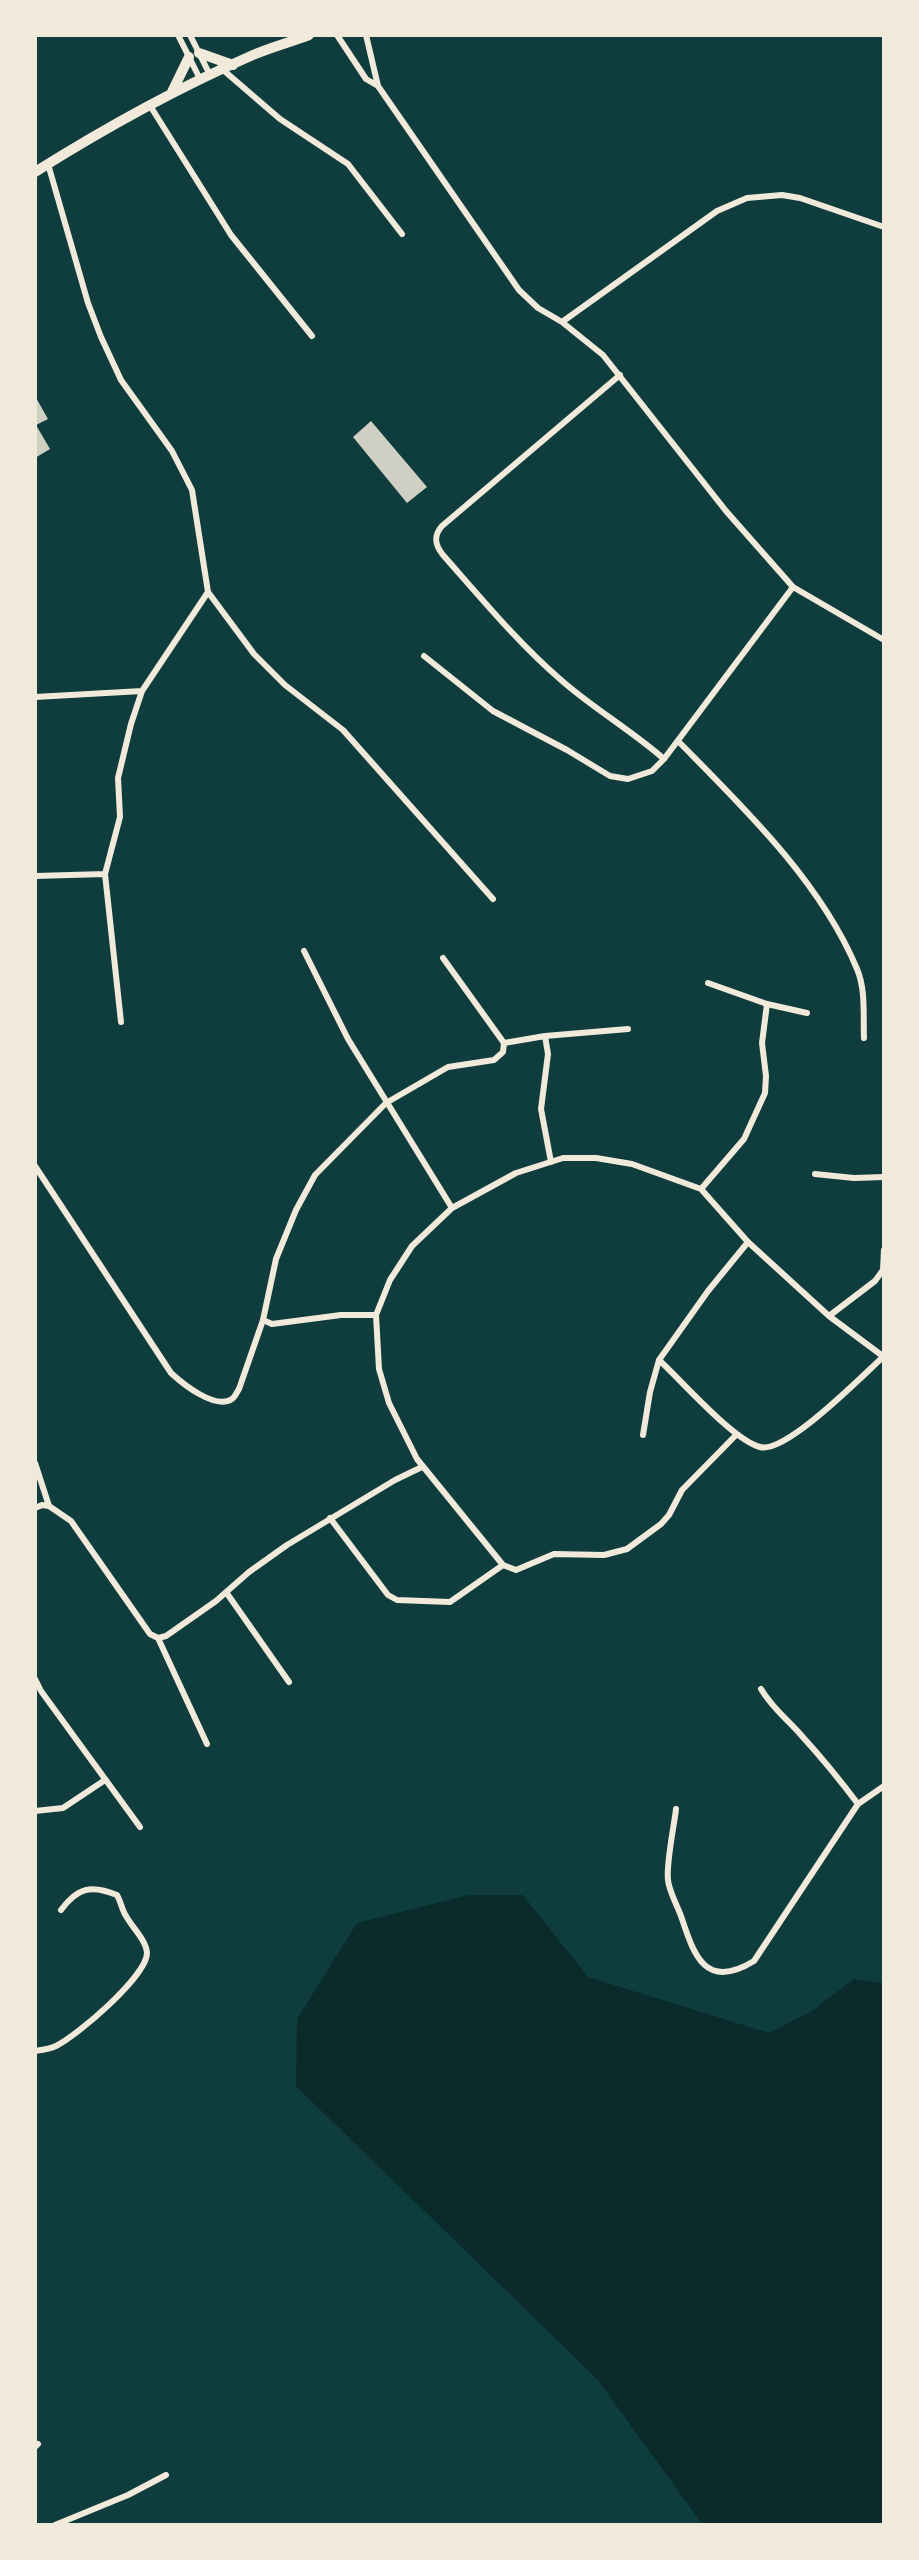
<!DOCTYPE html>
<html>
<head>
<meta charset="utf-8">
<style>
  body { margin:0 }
  #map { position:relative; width:919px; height:2560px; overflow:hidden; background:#0f3d3e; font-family:Figtree,sans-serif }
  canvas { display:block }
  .frame { position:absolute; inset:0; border:37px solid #f1e9da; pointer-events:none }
</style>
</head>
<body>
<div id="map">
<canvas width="919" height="2560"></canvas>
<div class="frame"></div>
</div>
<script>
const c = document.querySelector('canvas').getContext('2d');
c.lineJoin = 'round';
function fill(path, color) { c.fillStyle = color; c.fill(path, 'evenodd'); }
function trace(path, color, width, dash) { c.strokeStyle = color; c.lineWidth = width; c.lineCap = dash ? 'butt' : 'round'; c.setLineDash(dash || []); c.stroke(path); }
const water = new Path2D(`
  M469 1895H523L588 1977 769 2033 812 2011 854 1979 884 1983V2525H703L597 2379 296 2086 297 2019 357 1923Z`);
const building = new Path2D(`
  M35 396 48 419 36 425 50 449 35 458Z
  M371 421 427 487 407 503 353 437Z`);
const minor = new Path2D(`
  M178 35 200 79
  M190 35 210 75
  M337 35 366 79 378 86
  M366 35 378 86 519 290 538 308 562 322 603 355 726 511 793 587 884 640
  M222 69 280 119 348 164 402 234
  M149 104 231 235 312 336
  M48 164 88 303 101 337 121 380 172 451 192 490 208 592 142 691 131 724 118 778 120 817 105 874 121 1022
  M562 322 717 211 747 198 782 195 800 198 884 227
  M620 375 442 526C433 536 435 545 443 555 481 598 518 643 561 680 594 709 631 730 664 759
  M208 592 254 654 285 685 343 730 493 899
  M424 656 493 711 567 750 610 776 628 779 652 771 664 759 793 587
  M35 697 142 691
  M679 742C744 808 821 882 857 969 866 990 863 1016 864 1038
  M35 876 105 874
  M304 951 348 1039 452 1208
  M708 983 767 1004
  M545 1036 548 1054 541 1109 551 1162
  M504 1043 545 1036 628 1029
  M35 1166 171 1373C183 1384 215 1410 232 1399 235 1397 237 1392 239 1389L263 1320
  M815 1174 854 1178 884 1177
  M701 1189 744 1139 765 1093 766 1076 762 1043 767 1004 807 1013
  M376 1315H341L272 1324 263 1320 276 1259 296 1210 315 1175 386 1103 448 1067 494 1060 503 1052 504 1043 443 958
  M829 1316 875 1281 883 1270 884 1250
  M659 1360C682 1381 733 1440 760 1447 786 1454 863 1375 883 1357
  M643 1435 650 1392 659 1360 708 1291 748 1242
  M35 1463 49 1506
  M35 1508 42 1505 49 1506 71 1521 150 1634 158 1638 166 1636 216 1601 249 1572 287 1545 395 1480 422 1467
  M330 1518 388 1595 397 1600 450 1602 503 1565 417 1459 389 1403 379 1369 376 1315 390 1280 412 1246 452 1208 516 1173 563 1158H596L632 1164 701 1189 748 1242 829 1316 884 1357
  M503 1565 516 1570 554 1554 604 1555 627 1549 661 1524 669 1515 682 1490 736 1435
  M226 1592 289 1682
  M158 1638 207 1744
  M35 1679 41 1691 140 1827
  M761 1689C773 1709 786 1718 801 1735 821 1757 840 1780 858 1804
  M676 1809C674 1827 666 1863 668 1880 669 1891 677 1905 681 1916 694 1955 705 1991 754 1961L858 1804 884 1786
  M35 1811 63 1808 105 1780
  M35 2051C42 2050 50 2049 56 2046 77 2036 147 1976 147 1953 146 1938 128 1924 123 1910 121 1905 120 1900 117 1895 91 1884 77 1888 61 1910
  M35 2447 38 2444
  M55 2525 128 2495 166 2475`);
const trunk = new Path2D(`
  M199 53 233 65
  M172 92 189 57
  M35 172C105 128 177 88 253 55 271 47 291 42 309 35`);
fill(water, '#0a2a2b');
fill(building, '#cfcfc3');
trace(minor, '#f1e9da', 6);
trace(trunk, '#f1e9da', 10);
</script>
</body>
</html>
